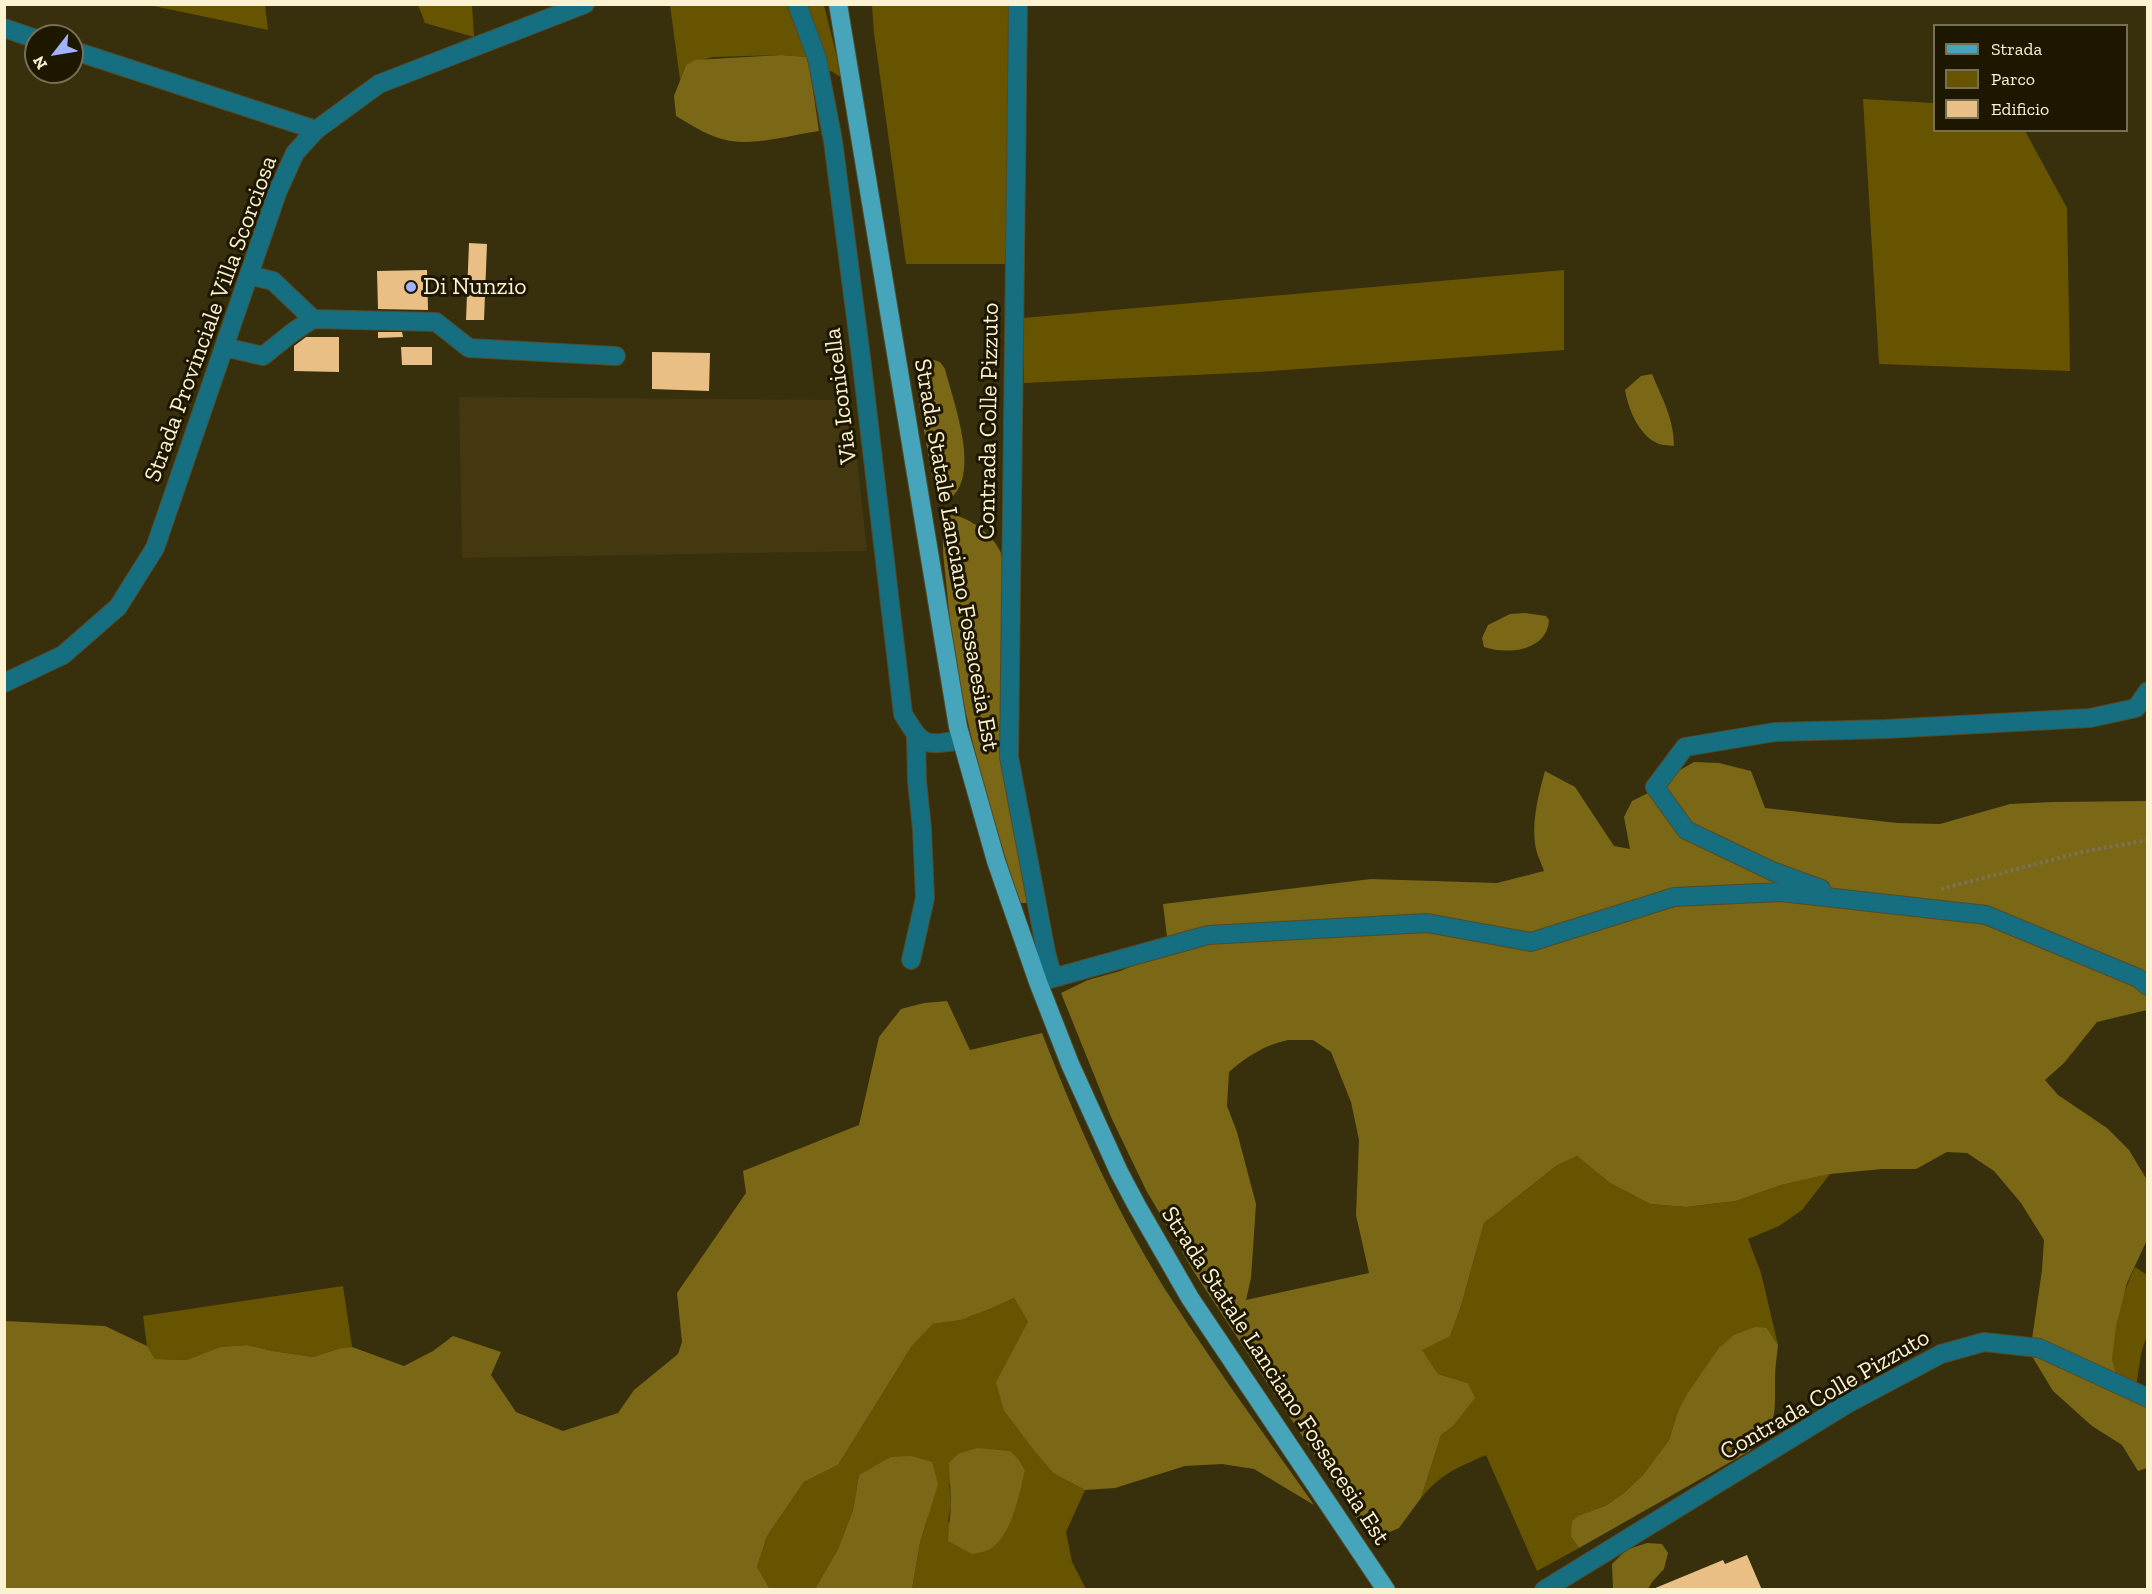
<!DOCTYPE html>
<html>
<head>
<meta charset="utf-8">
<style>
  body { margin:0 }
  #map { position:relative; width:2152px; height:1594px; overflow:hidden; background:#382f0c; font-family:"Zilla Slab",serif }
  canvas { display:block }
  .frame { position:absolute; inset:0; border:6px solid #fbf2d2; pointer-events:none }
  .legend { position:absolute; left:1933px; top:24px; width:195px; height:108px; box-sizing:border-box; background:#1e1700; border:2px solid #766f54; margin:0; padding:8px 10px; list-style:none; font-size:18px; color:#fbf2d2 }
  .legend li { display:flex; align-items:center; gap:12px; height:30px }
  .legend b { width:30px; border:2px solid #766f54 }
  .north { position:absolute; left:24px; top:24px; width:60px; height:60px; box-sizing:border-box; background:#1e1700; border:2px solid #766f54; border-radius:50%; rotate:239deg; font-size:16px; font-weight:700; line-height:24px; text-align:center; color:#fbf2d2 }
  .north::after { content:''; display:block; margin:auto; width:21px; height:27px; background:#a2b2fd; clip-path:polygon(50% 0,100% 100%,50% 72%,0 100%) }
</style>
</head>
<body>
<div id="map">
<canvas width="2152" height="1594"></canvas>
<div class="frame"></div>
<ul class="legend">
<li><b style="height:8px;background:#46a5ba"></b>Strada</li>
<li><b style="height:16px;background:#675400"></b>Parco</li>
<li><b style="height:16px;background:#e9bf86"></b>Edificio</li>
</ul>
<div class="north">N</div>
</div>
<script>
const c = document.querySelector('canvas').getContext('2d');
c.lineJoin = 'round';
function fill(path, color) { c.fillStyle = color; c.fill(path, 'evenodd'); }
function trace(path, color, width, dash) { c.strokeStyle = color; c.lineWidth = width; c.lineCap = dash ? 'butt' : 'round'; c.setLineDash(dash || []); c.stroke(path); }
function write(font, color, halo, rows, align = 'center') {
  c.font = font + ' "Zilla Slab",serif'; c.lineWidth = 6; c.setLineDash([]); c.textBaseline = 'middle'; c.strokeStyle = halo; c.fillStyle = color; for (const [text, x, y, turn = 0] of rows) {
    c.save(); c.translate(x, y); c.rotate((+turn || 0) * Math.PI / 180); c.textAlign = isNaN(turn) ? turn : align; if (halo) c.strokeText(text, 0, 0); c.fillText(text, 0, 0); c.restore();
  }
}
const built = new Path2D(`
  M459 397 851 400 867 551 462 558Z`);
const green = new Path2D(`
  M149 5H265L268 30Z
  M418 5H472L474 37 425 23Z
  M670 5H788L799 27 808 57 781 55 713 57 686 65 680 80Z
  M807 5H824L842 78 831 71 824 70Z
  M872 5H1013L1008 264H906L874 33Z
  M1863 99 1934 103V130L2025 131 2067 208 2070 371 1879 364Z
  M1564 270V350L1258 372 1024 383 1023 318Z
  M1577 1156 1610 1183 1650 1204 1686 1207 1736 1201 1781 1185 1830 1174 1802 1210 1779 1226 1748 1239 1761 1273 1778 1345 1767 1328 1718 1349 1678 1411 1669 1440 1643 1475 1624 1493 1605 1506 1580 1515 1571 1537 1579 1548 1537 1571 1486 1455C1457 1468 1442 1473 1421 1498L1441 1435 1452 1427 1468 1383 1438 1374 1421 1350 1450 1335 1461 1306 1484 1223 1556 1166Z
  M2135 1267 2147 1275 2148 1331 2141 1354 2137 1381 2133 1397 2120 1392C2118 1382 2113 1370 2112 1359 2110 1333 2124 1290 2135 1267Z
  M343 1286 352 1347 341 1348 313 1357 273 1351 247 1345 220 1347 186 1360 155 1359 147 1346 143 1316Z
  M1014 1298 1028 1322 1004 1411 1053 1473 1085 1490 1066 1532 1072 1562 1086 1589H912L920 1543 928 1517 859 1475 853 1510 838 1549 815 1589H770L757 1567 767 1536 804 1482 838 1465 912 1346 933 1324 961 1320 990 1309ZM1025 1471 1013 1515 948 1522 951 1505 949 1484Z`);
const forest = new Path2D(`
  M781 55 808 57 819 131C791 135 759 145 731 141 711 138 693 126 676 116L674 96 686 65 695 60Z
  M931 359 940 362 945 369C953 401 981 473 951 498H943L935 493 918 396 919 364Z
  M1652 374C1662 398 1674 419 1674 446 1668 445 1661 446 1655 442 1638 433 1628 408 1625 390L1641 376Z
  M952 515C970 517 994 536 1001 553 1002 558 1003 563 1004 568L1029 903H1020C987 801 956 699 947 591 945 566 940 544 945 518Z
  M1525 613 1546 616 1549 620C1547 651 1508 655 1484 647L1482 638 1488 625 1510 614Z
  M1694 762 1719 763 1751 771 1765 808 1897 823 1940 824 2010 804 2053 802 2147 801V1010L2097 1022 2064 1063 2045 1080 2058 1095 2107 1128 2129 1150 2147 1180V1240L2127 1283 2116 1326 2112 1359 2120 1392 2147 1404V1468L2138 1471 2122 1445 2092 1426 2053 1391 2030 1353 2042 1270 2044 1240 2021 1203 1994 1171 1967 1153 1947 1152 1916 1169H1882L1830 1174 1781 1185 1736 1201 1686 1207 1650 1204 1610 1183 1577 1156 1556 1166 1484 1223 1461 1306 1450 1336 1422 1350 1438 1374 1468 1383 1475 1398 1452 1427 1441 1435 1421 1498 1399 1528 1371 1540 1194 1272 1146 1190 1111 1117 1061 993 1088 980 1120 971 1160 955 1167 937 1163 904 1371 879 1497 883 1544 871C1542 865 1539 859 1537 853 1530 827 1538 796 1545 771L1575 787 1614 846 1630 849 1624 817 1632 801 1660 787 1675 773ZM1288 1040H1313L1331 1052 1351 1102 1359 1140 1356 1215 1369 1273 1246 1300 1251 1278 1256 1204 1237 1132 1227 1106 1229 1072C1247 1056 1265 1045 1288 1040Z
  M947 1001 970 1050 1042 1033C1078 1126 1119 1219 1174 1303 1218 1371 1267 1438 1314 1505L1254 1469 1222 1464 1185 1466 1115 1488 1085 1490 1053 1473 1034 1450 1004 1411 996 1382 1028 1322 1014 1298 990 1309 961 1320 933 1324 912 1346 838 1465 804 1482 767 1536 757 1567 770 1589H5V1321L105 1326 147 1346 155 1359 186 1360 220 1347 247 1345 273 1351 313 1357 341 1348 352 1347 404 1366 433 1351 453 1336 501 1352 491 1375 516 1412 563 1431 618 1413 634 1390 678 1354 682 1342 677 1293 746 1193 743 1171 859 1125 879 1037 901 1009 924 1003Z
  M1755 1327 1767 1328 1778 1345C1777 1356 1775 1367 1775 1378 1775 1414 1778 1427 1748 1452L1579 1548 1571 1537 1572 1521 1580 1515 1605 1506 1624 1493 1643 1475 1669 1440 1678 1411 1688 1393 1718 1349 1734 1335Z
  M977 1448 1010 1451 1019 1460 1025 1471C1019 1494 1012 1536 990 1549 985 1552 978 1553 972 1554L948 1541 951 1505 949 1463 958 1454Z
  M911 1456 932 1462 938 1484 920 1543 912 1589H815L838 1549 853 1510 859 1475 891 1457Z
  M1647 1543 1662 1544 1668 1553 1664 1569 1652 1582 1648 1589H1613L1612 1564 1626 1550Z`);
const building = new Path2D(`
  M469 243 487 244 484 320H466Z
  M427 270 428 310 378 309 377 271Z
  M378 332H402L403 337 378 338Z
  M306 337H339V372L294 371V346Z
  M401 347H432V365H402Z
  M652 352 710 353 709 391 652 389Z
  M1747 1555 1762 1590 1653 1589 1723 1560 1725 1564Z`);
const path = new Path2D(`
  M1941 889 2082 852 2148 840`);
const minor = new Path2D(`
  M797 4 817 58 833 141 861 357 903 714C923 747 924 746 961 740
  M1018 4 1009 757 1046 952 1053 978 1043 981
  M4 28 36 39
  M72 50 316 130
  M249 275 273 281 313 319
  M224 347 263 356 293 332 313 319 436 322 469 348 616 356
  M4 683 63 655 118 607 155 548 277 193 295 153 316 130 379 84 585 4
  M1821 889 1772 871 1686 830 1655 787 1685 747 1775 732 1886 729 2090 718 2136 708 2148 691
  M911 960 925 898 922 829 917 781 916 736
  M1053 978 1208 935 1427 923 1531 942 1674 897 1781 892 1986 915 2138 978 2148 986
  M1544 1590 1847 1404 1941 1354 1984 1342 2039 1348 2148 1398`);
const major = new Path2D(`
  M838 4 958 727 996 861 1038 982 1070 1064 1119 1172 1137 1206 1190 1298 1386 1590`);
const markers = [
  [411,287,6,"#a2b2fd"]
];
const poiNames = [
  ["Di Nunzio",423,287]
];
const streetNames = [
  ["Strada Provinciale Villa Scorciosa",211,319,-70],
  ["Via Iconicella",841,396,-97],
  ["Contrada Colle Pizzuto",989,421,-89],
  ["Strada Statale Lanciano Fossacesia Est",956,555,80],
  ["Strada Statale Lanciano Fossacesia Est",1275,1376,57],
  ["Contrada Colle Pizzuto",1825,1395,-30]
];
fill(built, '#433810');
fill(green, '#675400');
fill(forest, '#7b6816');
fill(building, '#e9bf86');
trace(minor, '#534a28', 20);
trace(major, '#534a28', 20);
trace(path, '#7b7250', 4, [3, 3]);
trace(minor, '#156f80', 18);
trace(major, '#46a5ba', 18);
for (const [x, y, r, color] of markers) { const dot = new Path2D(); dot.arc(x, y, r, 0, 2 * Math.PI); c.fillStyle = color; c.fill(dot); trace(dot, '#1e1700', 2); }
write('24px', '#fbf2d2', '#1e1700', poiNames, 'left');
write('24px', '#fbf2d2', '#1e1700', streetNames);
</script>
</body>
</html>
